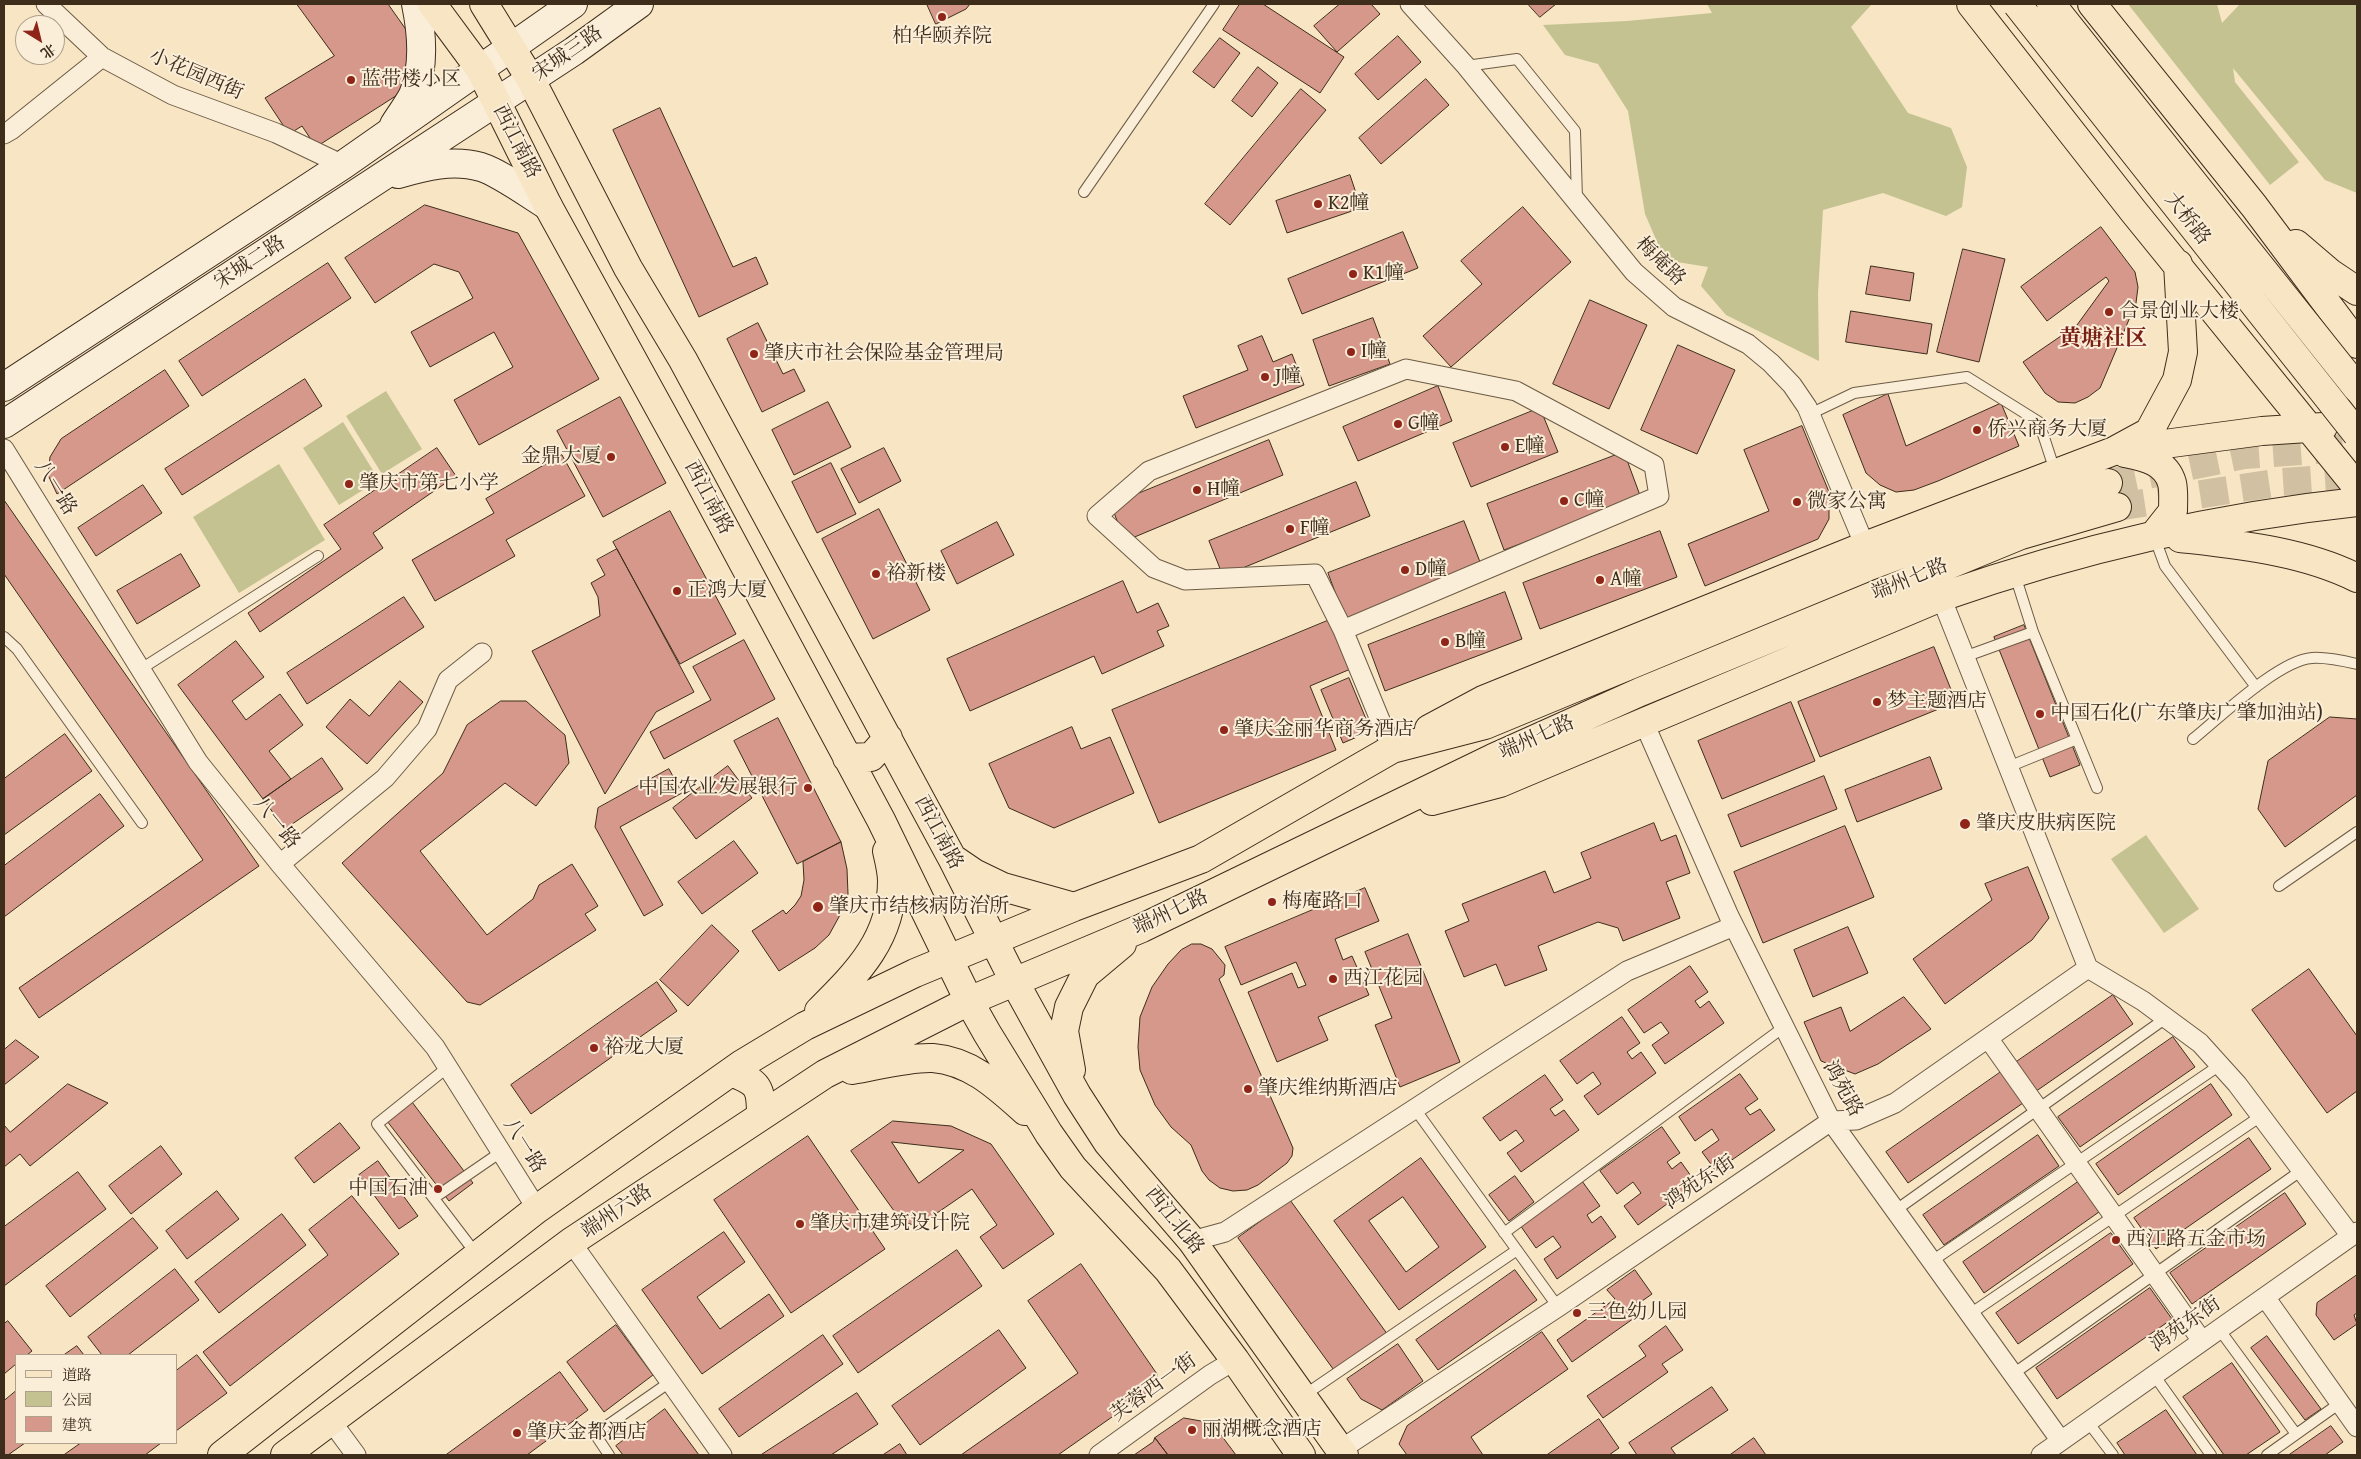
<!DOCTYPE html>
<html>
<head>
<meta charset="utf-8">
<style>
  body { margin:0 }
  #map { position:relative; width:2361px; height:1459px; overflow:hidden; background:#f7e5c4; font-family:"Gentium Book Plus","Noto Serif SC",serif }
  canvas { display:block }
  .frame { position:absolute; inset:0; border:5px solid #3e2d1b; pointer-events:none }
  .legend { position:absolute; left:15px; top:1354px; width:162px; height:90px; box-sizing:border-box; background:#faeed9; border:1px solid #afa18d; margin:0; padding:6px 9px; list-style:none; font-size:15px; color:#3e2d1b }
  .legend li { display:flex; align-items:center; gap:10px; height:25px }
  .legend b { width:25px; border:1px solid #afa18d }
  .north { position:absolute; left:15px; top:15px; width:50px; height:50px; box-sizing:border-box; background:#faeed9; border:1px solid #afa18d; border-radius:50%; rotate:144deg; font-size:14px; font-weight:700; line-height:20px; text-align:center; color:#3e2d1b }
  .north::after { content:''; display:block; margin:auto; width:18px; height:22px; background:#8f2418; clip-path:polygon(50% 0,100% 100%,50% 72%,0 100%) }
</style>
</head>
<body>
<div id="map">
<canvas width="2361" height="1459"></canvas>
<div class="frame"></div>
<ul class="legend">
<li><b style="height:6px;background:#f7e5c4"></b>道路</li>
<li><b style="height:14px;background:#c3c290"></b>公园</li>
<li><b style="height:14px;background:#d5988b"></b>建筑</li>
</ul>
<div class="north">北</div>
</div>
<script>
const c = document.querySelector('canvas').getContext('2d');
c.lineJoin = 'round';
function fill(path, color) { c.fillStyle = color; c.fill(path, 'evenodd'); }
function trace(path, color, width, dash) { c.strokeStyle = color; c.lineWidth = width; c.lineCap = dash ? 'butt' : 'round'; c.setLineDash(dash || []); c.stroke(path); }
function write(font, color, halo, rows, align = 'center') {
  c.font = font + ' "Gentium Book Plus","Noto Serif SC",serif'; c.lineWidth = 4; c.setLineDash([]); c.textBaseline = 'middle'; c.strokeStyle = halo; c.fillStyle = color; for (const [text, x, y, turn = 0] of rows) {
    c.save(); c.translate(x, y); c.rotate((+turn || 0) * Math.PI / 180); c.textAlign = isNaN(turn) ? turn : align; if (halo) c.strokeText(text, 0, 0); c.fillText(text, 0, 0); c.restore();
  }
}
const green = new Path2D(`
  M1707 4H1872L1851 27 1908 113 1951 128 1967 167 1962 207 1946 216 1883 193 1823 210 1818 293 1819 361 1726 315 1701 286 1708 267 1665 260 1645 214 1628 111 1598 64 1565 55 1543 25 1627 21 1712 13Z
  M2128 4H2217L2222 23 2240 4H2357V193L2325 180 2233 68 2235 82 2299 162 2270 185Z
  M386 391 422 449 382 474 346 416Z
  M343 422 379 480 339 505 303 448Z
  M279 464 325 540 239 593 193 517Z
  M2146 835 2199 909 2164 933 2111 859Z`);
const building = new Path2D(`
  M297 4H388L412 38 402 92 316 147 302 126 289 134 265 98 334 56Z
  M927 4H970L966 9 936 24Z
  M1240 4H1263L1344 57 1320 93 1223 30Z
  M1340 4H1371L1380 14 1337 52 1314 26Z
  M1528 4H1556L1540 17Z
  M1398 36 1421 62 1378 100 1355 74Z
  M1220 38 1240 53 1214 88 1193 72Z
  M1258 67 1278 83 1252 117 1232 101Z
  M1426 79 1449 105 1381 164 1359 138Z
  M1301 89 1326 110 1230 225 1205 204Z
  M660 108 733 267 756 257 768 284 699 317 613 130Z
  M1350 175 1361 208 1287 233 1276 201Z
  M425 205 518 233 599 379 479 445 454 400 513 367 494 332 430 367 411 332 473 298 459 272 434 264 375 303 345 258Z
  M1523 207 1571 262 1451 367 1423 336 1482 284 1461 261Z
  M2101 227 2135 272 2138 287 2136 303 2100 388 2088 397 2075 403 2058 402 2045 393 2023 362 2077 325 2109 281 2106 277 2047 321 2021 287Z
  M1403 232 1418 268 1302 314 1288 279Z
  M1963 249 2005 259 1979 362 1937 352Z
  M328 263 351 298 202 396 179 361Z
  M1871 266 1914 273 1910 301 1866 294Z
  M1590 300 1647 325 1609 409 1553 384Z
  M1851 311 1932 324 1927 354 1846 342Z
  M1373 318 1390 364 1329 386 1313 340Z
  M758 323 783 374 794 369 805 391 762 412 727 339Z
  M1262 336 1273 362 1292 354 1304 385 1196 428 1183 396 1248 370 1238 346Z
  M1678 345 1735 370 1697 454 1641 430Z
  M165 370 189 406 57 494 48 475 50 457 61 439Z
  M305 379 322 406 182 495 165 469Z
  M1438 386 1452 421 1358 461 1343 427Z
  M1888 394 1906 446 2001 403 2019 446 1938 481 1914 490 1896 492 1880 485 1866 473 1843 415Z
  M620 397 666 483 603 517 557 431Z
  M828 402 851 447 794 475 772 430Z
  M1540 408 1558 452 1471 487 1453 443Z
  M1802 426 1829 492V519L1818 539 1705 586 1688 544 1769 511 1744 450Z
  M1269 440 1283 475 1125 541 1111 505Z
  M437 448 456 476 373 533 383 548 260 632 248 613 341 549 324 525Z
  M884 448 901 481 859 503 841 469Z
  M1624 452 1641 498 1504 550 1487 504Z
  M562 455 585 496 506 540 515 556 435 601 412 560 494 513 486 499Z
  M831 463 856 514 817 533 792 482Z
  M1356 482 1370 516 1223 576 1209 541Z
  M143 485 162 513 96 556 78 528Z
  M4 500 259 866 39 1018 19 988 203 860 4 574Z
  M879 509 930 610 873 639 822 539Z
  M670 511 736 634 680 664 613 542Z
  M1464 521 1482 567 1345 619 1328 573Z
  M997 522 1014 555 957 584 941 551Z
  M1660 531 1677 577 1540 629 1523 583Z
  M617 549 694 692 656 712 605 794 532 651 600 616 598 597 591 583 605 575 597 560Z
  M181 554 200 586 137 624 117 591Z
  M1123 581 1137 613 1158 603 1169 626 1157 631 1164 646 1102 674 1094 656 970 711 947 659Z
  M1505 592 1522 639 1385 691 1368 645Z
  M404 597 424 627 307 704 287 673Z
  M1332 619 1353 668 1310 686 1336 750 1159 823 1112 710Z
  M2024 625 2080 765 2050 777 1994 637Z
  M744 640 775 699 664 759 650 732 711 700 693 667Z
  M236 641 264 677 232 701 246 720 280 694 303 725 269 751 291 779 263 799 178 685Z
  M1934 647 1956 702 1820 757 1798 702Z
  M1349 678 1371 731 1343 743 1321 690Z
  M400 681 423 702 367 764 326 727 350 699 369 716Z
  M501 701H526L565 735 569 763 536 806 505 783 420 851 487 935 533 899 539 885 572 864 598 906 585 914 596 930 480 1005 467 1002 342 863 443 773 467 725Z
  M1791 702 1815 761 1722 799 1698 741Z
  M2330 717 2357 719V795L2285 847 2258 809 2268 761Z
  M778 718 841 842 797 864 734 741Z
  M1072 727 1081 749 1110 737 1134 793 1054 828 1009 808 989 764Z
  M65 734 92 771 4 835V779Z
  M1930 757 1942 789 1857 822 1845 790Z
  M322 758 343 789 285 829 263 799Z
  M728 766 752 798 696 839 673 808Z
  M669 769 682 793 620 827 663 905 644 916 595 827 598 808Z
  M1824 776 1837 809 1741 847 1728 815Z
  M100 794 124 826 4 917V866Z
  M1654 823 1661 841 1676 835 1690 873 1666 882 1680 918 1623 941 1618 928 1598 922 1538 946 1547 970 1505 986 1496 964 1464 977 1445 931 1469 921 1462 904 1545 871 1554 893 1591 878 1581 853Z
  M1845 826 1874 897 1763 943 1734 872Z
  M734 841 758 873 702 914 678 882Z
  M841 842 847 869 848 894 840 915 829 935 815 948 779 971 752 931 783 910 786 914 795 905 801 896 804 880 803 862Z
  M2028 867 2049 918 2032 940 1945 1004 1913 959 1992 900 1985 884Z
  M1365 888 1379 921 1335 939 1343 960 1352 956 1369 995 1318 1017 1328 1040 1277 1062 1248 992 1292 973 1298 988 1306 985 1296 962 1241 985 1225 947Z
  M712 925 739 951 688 1006 660 980Z
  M1848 927 1868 973 1813 997 1794 950Z
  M1408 934 1460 1062 1400 1087 1375 1025 1392 1018 1365 952Z
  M1192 944H1201L1212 949 1225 965 1224 975 1219 979 1293 1148 1292 1156 1287 1163 1258 1185 1247 1190 1233 1191 1220 1188 1209 1180 1202 1171 1191 1145 1171 1127 1155 1105 1140 1070 1138 1047 1140 1017 1152 987 1168 964 1181 950Z
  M1690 966 1708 992 1695 1001 1700 1008 1709 1001 1724 1023 1665 1064 1652 1045 1669 1033 1661 1022 1644 1033 1628 1010Z
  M2309 969 2357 1036V1091L2327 1113 2252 1010Z
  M657 982 677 1011 531 1114 511 1085Z
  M2113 995 2133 1024 2032 1094 2012 1065Z
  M1904 997 1931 1029 1878 1064 1855 1074 1821 1061 1804 1022 1841 1007 1850 1031Z
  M1622 1017 1640 1043 1627 1052 1632 1059 1641 1052 1656 1073 1598 1115 1584 1096 1601 1084 1593 1072 1577 1084 1560 1061Z
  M2173 1037 2195 1067 2080 1147 2058 1117Z
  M16 1040 39 1057 4 1085V1050Z
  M2001 1072 2023 1103 1908 1183 1886 1152Z
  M1740 1074 1758 1099 1745 1108 1750 1115 1760 1109 1775 1130 1716 1171 1702 1152 1719 1140 1712 1129 1695 1141 1679 1117Z
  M1545 1075 1563 1100 1550 1109 1555 1116 1564 1110 1579 1130 1521 1172 1507 1153 1524 1141 1516 1130 1500 1141 1483 1118Z
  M68 1084 108 1103 30 1166 20 1154 4 1167V1125L10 1132Z
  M2211 1084 2232 1115 2118 1195 2096 1164Z
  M412 1102 473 1183 449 1201 387 1121Z
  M893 1121 951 1126 991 1144 1054 1234 1003 1269 980 1237 997 1225 972 1189 918 1226 902 1222 851 1151ZM892 1142 964 1150 919 1183Z
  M340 1123 360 1148 314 1183 295 1158Z
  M1662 1127 1680 1153 1667 1162 1672 1169 1681 1162 1696 1183 1638 1225 1624 1206 1641 1193 1633 1182 1617 1194 1600 1171Z
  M2038 1135 2059 1166 1944 1245 1923 1215Z
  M808 1136 885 1249 791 1313 714 1200Z
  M2249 1138 2271 1169 2156 1249 2134 1218Z
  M161 1146 182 1174 131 1214 109 1186Z
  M1421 1158 1486 1247 1399 1310 1334 1221ZM1403 1197 1439 1247 1406 1272 1369 1221Z
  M378 1161 418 1216 399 1229 359 1175Z
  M78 1172 106 1209 4 1286V1227Z
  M1515 1176 1534 1202 1509 1221 1489 1195Z
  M1582 1181 1600 1206 1587 1215 1592 1223 1601 1216 1616 1237 1557 1279 1544 1259 1561 1247 1553 1236 1536 1248 1520 1225Z
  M2078 1182 2099 1212 1984 1293 1963 1262Z
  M217 1191 239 1219 187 1259 166 1231Z
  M2285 1193 2306 1224 2192 1304 2170 1273Z
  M352 1196 399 1254 230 1386 203 1352 328 1255 309 1230Z
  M1290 1200 1388 1335 1336 1373 1238 1238Z
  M282 1214 306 1245 219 1313 195 1282Z
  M133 1218 158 1248 70 1317 46 1286Z
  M724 1232 745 1262 697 1297 720 1329 769 1294 784 1316 702 1374 642 1290Z
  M2111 1233 2133 1264 2018 1344 1996 1313Z
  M957 1250 982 1286 858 1373 833 1336Z
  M1081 1264 1157 1374 1156 1386 1058 1455H961L1078 1373 1028 1301Z
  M175 1269 199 1300 128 1355H102L88 1337Z
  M1515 1270 1537 1300 1438 1370 1416 1340Z
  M1635 1270 1652 1294 1632 1308 1637 1316 1572 1362 1557 1340 1615 1299 1607 1290Z
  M2357 1275V1313L2354 1315 2357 1324 2334 1340 2316 1315 2317 1303Z
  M2150 1288 2172 1319 2057 1399 2036 1368Z
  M8 1321 32 1351 27 1355H16V1364L4 1374V1324Z
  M616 1325 653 1375 604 1412 567 1362Z
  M1666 1326 1683 1350 1662 1364 1668 1372 1603 1418 1587 1396 1646 1356 1639 1346Z
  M999 1330 1026 1368 920 1445 892 1406Z
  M1542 1332 1568 1369 1471 1437 1483 1455H1407L1399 1444 1407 1426Z
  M823 1335 843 1364 739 1437 719 1409Z
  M2267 1336 2321 1409 2305 1420 2251 1348Z
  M1398 1344 1423 1381 1382 1410 1361 1399 1347 1379Z
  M77 1346 84 1355H64Z
  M197 1355 227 1393 176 1431V1371Z
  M2232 1363 2280 1432 2246 1455H2224L2183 1397Z
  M560 1372 588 1410 527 1455H446Z
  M1712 1387 1728 1410 1671 1448 1676 1455H1637L1629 1443Z
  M16 1391V1443H25L8 1455H4V1401Z
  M857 1393 878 1424 831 1455H761Z
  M665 1409 699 1455H623L616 1446Z
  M2166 1410 2197 1455H2125L2117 1443Z
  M1184 1418 1212 1423 1236 1455H1168L1155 1438Z
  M1599 1419 1619 1448 1609 1455H1547Z
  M2331 1426 2343 1442 2325 1455H2289Z
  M1155 1438 1168 1455H1134L1153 1442Z
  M1754 1438 1766 1455H1730Z
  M81 1443H161L145 1455H64Z
  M900 1444 907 1455H883Z`);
const primaryTunnel = new Path2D(`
  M2108 483 2244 455 2357 447
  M2117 507 2281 482 2357 477`);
const service = new Path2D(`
  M1466 66 1517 59 1575 131 1577 199
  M1084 192 1214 4
  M1810 414 1854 393 1967 377 2039 422 2055 471
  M2154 536 2165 566 2256 687
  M2015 575 2033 632 2097 788
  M4 637 17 649 142 823
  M1964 657 2033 632
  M141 669 318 556
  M2193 739C2219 718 2279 660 2312 658 2325 657 2344 661 2357 664
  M2008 767 2077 739
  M2279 886 2357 832
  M448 1067 377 1124 477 1255
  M1415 1109 1558 1307
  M434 1198 501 1152
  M1896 1210 2166 1018
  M1504 1233 1784 1027
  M1932 1261 2220 1065
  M1970 1314 2261 1116
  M2219 1329 2296 1434
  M2013 1374 2302 1170
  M2154 1375 2211 1455
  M1303 1396 1517 1250
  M2088 1422 2113 1455
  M609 1455 595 1434 670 1382
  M2267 1455 2340 1403`);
const minor = new Path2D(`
  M46 4 102 57 173 95 276 133 343 165
  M1410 4 1466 66 1634 272 1674 307 1748 344 1771 363 1792 385 1807 407 1865 546
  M4 134 11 130 102 57
  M4 449 198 762 280 864 435 1047 537 1209
  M1941 597 2088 968 2143 1001 2200 1043 2237 1084 2351 1236
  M1343 630 1659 496 1654 465 1516 391 1406 369 1149 471 1097 516 1154 568 1185 580 1315 574 1343 630 1392 749
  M1644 723 1729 916 1831 1121 2061 1441
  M280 864 385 778 427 729 448 680 482 653
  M1988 1038 2202 1341
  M1192 1241 1225 1232 1627 971 1734 926
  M571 1242 722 1455
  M2265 1297 2357 1427
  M331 1421 356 1455
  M1340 1450 1558 1307 1831 1121 1856 1120 1895 1103 2088 968
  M1099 1455 1210 1375 1235 1360
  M2041 1455 2357 1232`);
const secondary = new Path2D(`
  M394 125C400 115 408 105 413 95 425 67 422 33 416 4
  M398 174C425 166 453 159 481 167 500 173 530 195 548 206
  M4 387 343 165 573 4
  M4 424 574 51 639 4`);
const primary = new Path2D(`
  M432 4 480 69 548 206 695 473 881 820 969 1001 987 1033 1049 1134 1073 1168 1168 1270 1235 1360 1301 1455
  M484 4 531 80 628 268 683 360 952 858 1014 981 1077 1095 1108 1143 1192 1241 1344 1455
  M1971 4 2134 212 2357 487
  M2092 4 2254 206 2357 344
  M2296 244 2330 273 2357 291
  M2127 449 2262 431 2323 427
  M2125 453C2144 457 2166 461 2172 483 2174 491 2173 502 2173 511L2154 535
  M2180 538C2240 545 2303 551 2357 578
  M1429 729 1483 700 1865 546 2114 451 2149 432 2177 380 2183 352 2178 264
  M847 758 871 757 888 738
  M1432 801 1500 783 1941 597C2075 550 2215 517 2357 502
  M952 858 974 873 1003 887 1074 907
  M819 1011C857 973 892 939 892 881 892 871 889 860 887 851
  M852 1070C876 1066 909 1057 933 1058 971 1061 998 1087 1025 1111
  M1071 1070 1064 1031 1069 1007 1085 975 1122 944
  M731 1072C759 1083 761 1087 761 1116
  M222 1455 537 1209 742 1064 805 1026 915 973 1074 907 1201 859 1392 749 1485 725 1867 567 1995 519 2108 483
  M285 1455 571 1242 825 1074 969 1001 1142 928 1493 758 1640 692 2021 535 2117 507`);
const primaryBridge = new Path2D(`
  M2017 4 2357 434
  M2051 4 2357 388`);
const markers = [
  [942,17,5,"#8f2418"],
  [351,80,5,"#8f2418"],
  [1318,204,5,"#8f2418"],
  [1353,274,5,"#8f2418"],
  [2109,312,5,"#8f2418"],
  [1351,352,5,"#8f2418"],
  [754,354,5,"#8f2418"],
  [1265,377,5,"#8f2418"],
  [1398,424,5,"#8f2418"],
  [1977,430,5,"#8f2418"],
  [1505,447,5,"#8f2418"],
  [611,457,5,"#8f2418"],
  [349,484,5,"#8f2418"],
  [1197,490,5,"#8f2418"],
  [1564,501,5,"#8f2418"],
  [1797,502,5,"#8f2418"],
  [1290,529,5,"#8f2418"],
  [1405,570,5,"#8f2418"],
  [876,574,5,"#8f2418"],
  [1600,580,5,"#8f2418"],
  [677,591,5,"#8f2418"],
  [1445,642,5,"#8f2418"],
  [1877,702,5,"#8f2418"],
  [2040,714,5,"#8f2418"],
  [1224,730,5,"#8f2418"],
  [808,788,5,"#8f2418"],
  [1965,824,6,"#8f2418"],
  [1272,902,5,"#8f2418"],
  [818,907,6,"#8f2418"],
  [1333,979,5,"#8f2418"],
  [594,1048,5,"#8f2418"],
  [1248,1089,5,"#8f2418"],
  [438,1189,5,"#8f2418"],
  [800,1224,5,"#8f2418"],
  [2116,1240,5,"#8f2418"],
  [1577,1313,5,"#8f2418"],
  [1192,1430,5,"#8f2418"],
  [517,1433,5,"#8f2418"]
];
const poiNames = [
  ["柏华颐养院",942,37,"center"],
  ["蓝带楼小区",361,80],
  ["K2幢",1328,204],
  ["K1幢",1363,274],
  ["合景创业大楼",2119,312],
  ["I幢",1361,352],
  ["肇庆市社会保险基金管理局",764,354],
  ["J幢",1275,377],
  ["G幢",1408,424],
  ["侨兴商务大厦",1987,430],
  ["E幢",1515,447],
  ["金鼎大厦",601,457,"right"],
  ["肇庆市第七小学",359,484],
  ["H幢",1207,490],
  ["C幢",1574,501],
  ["微家公寓",1807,502],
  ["F幢",1300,529],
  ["D幢",1415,570],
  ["裕新楼",886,574],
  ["A幢",1610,580],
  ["正鸿大厦",687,591],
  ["B幢",1455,642],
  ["梦主题酒店",1887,702],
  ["中国石化(广东肇庆广肇加油站)",2050,714],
  ["肇庆金丽华商务酒店",1234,730],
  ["中国农业发展银行",798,788,"right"],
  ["肇庆皮肤病医院",1976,824],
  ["梅庵路口",1282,902],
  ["肇庆市结核病防治所",829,907],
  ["西江花园",1343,979],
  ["裕龙大厦",604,1048],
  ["肇庆维纳斯酒店",1258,1089],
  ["中国石油",428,1189,"right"],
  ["肇庆市建筑设计院",810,1224],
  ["西江路五金市场",2126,1240],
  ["三色幼儿园",1587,1313],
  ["丽湖概念酒店",1202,1430],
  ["肇庆金都酒店",527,1433]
];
const streetNames = [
  ["宋城三路",568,54,-35],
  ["小花园西街",196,75,23],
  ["西江南路",516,142,63],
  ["大桥路",2187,219,52],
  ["梅庵路",1660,262,44],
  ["宋城二路",250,263,-33],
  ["八一路",55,488,58],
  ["西江南路",708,498,62],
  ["端州七路",1910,580,-22],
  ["端州七路",1537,738,-24],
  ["八一路",276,823,51],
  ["西江南路",938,833,62],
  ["端州七路",1171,913,-25],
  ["鸿苑路",1842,1089,61],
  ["八一路",524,1146,58],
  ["鸿苑东街",1700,1183,-34],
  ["端州六路",617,1212,-34],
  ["西江北路",1174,1221,51],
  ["鸿苑东街",2186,1325,-35],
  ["芙蓉西一街",1154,1388,-36]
];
const quarterNames = [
  ["黄塘社区",2103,339]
];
fill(green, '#c3c290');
fill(building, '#d5988b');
trace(building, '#3e2d1b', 1);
trace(primaryTunnel, '#d2c0a2', 28, [28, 14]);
trace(service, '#6c5b45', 12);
trace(minor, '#6c5b45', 21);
trace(secondary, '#3e2d1b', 30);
trace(primary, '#3e2d1b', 30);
trace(service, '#faeed9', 10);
trace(minor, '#faeed9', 19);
trace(secondary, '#faeed9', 28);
trace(primary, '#f7e5c4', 28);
trace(primaryBridge, '#3e2d1b', 30, []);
trace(primaryBridge, '#f7e5c4', 28);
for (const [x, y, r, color] of markers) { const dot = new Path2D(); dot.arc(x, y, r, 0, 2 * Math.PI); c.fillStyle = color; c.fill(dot); trace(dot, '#faeed9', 2); }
write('20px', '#3e2d1b', '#faeed9', poiNames, 'left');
write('20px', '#3e2d1b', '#faeed9', streetNames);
write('bold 22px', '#7a1f14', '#faeed9', quarterNames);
</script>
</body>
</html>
